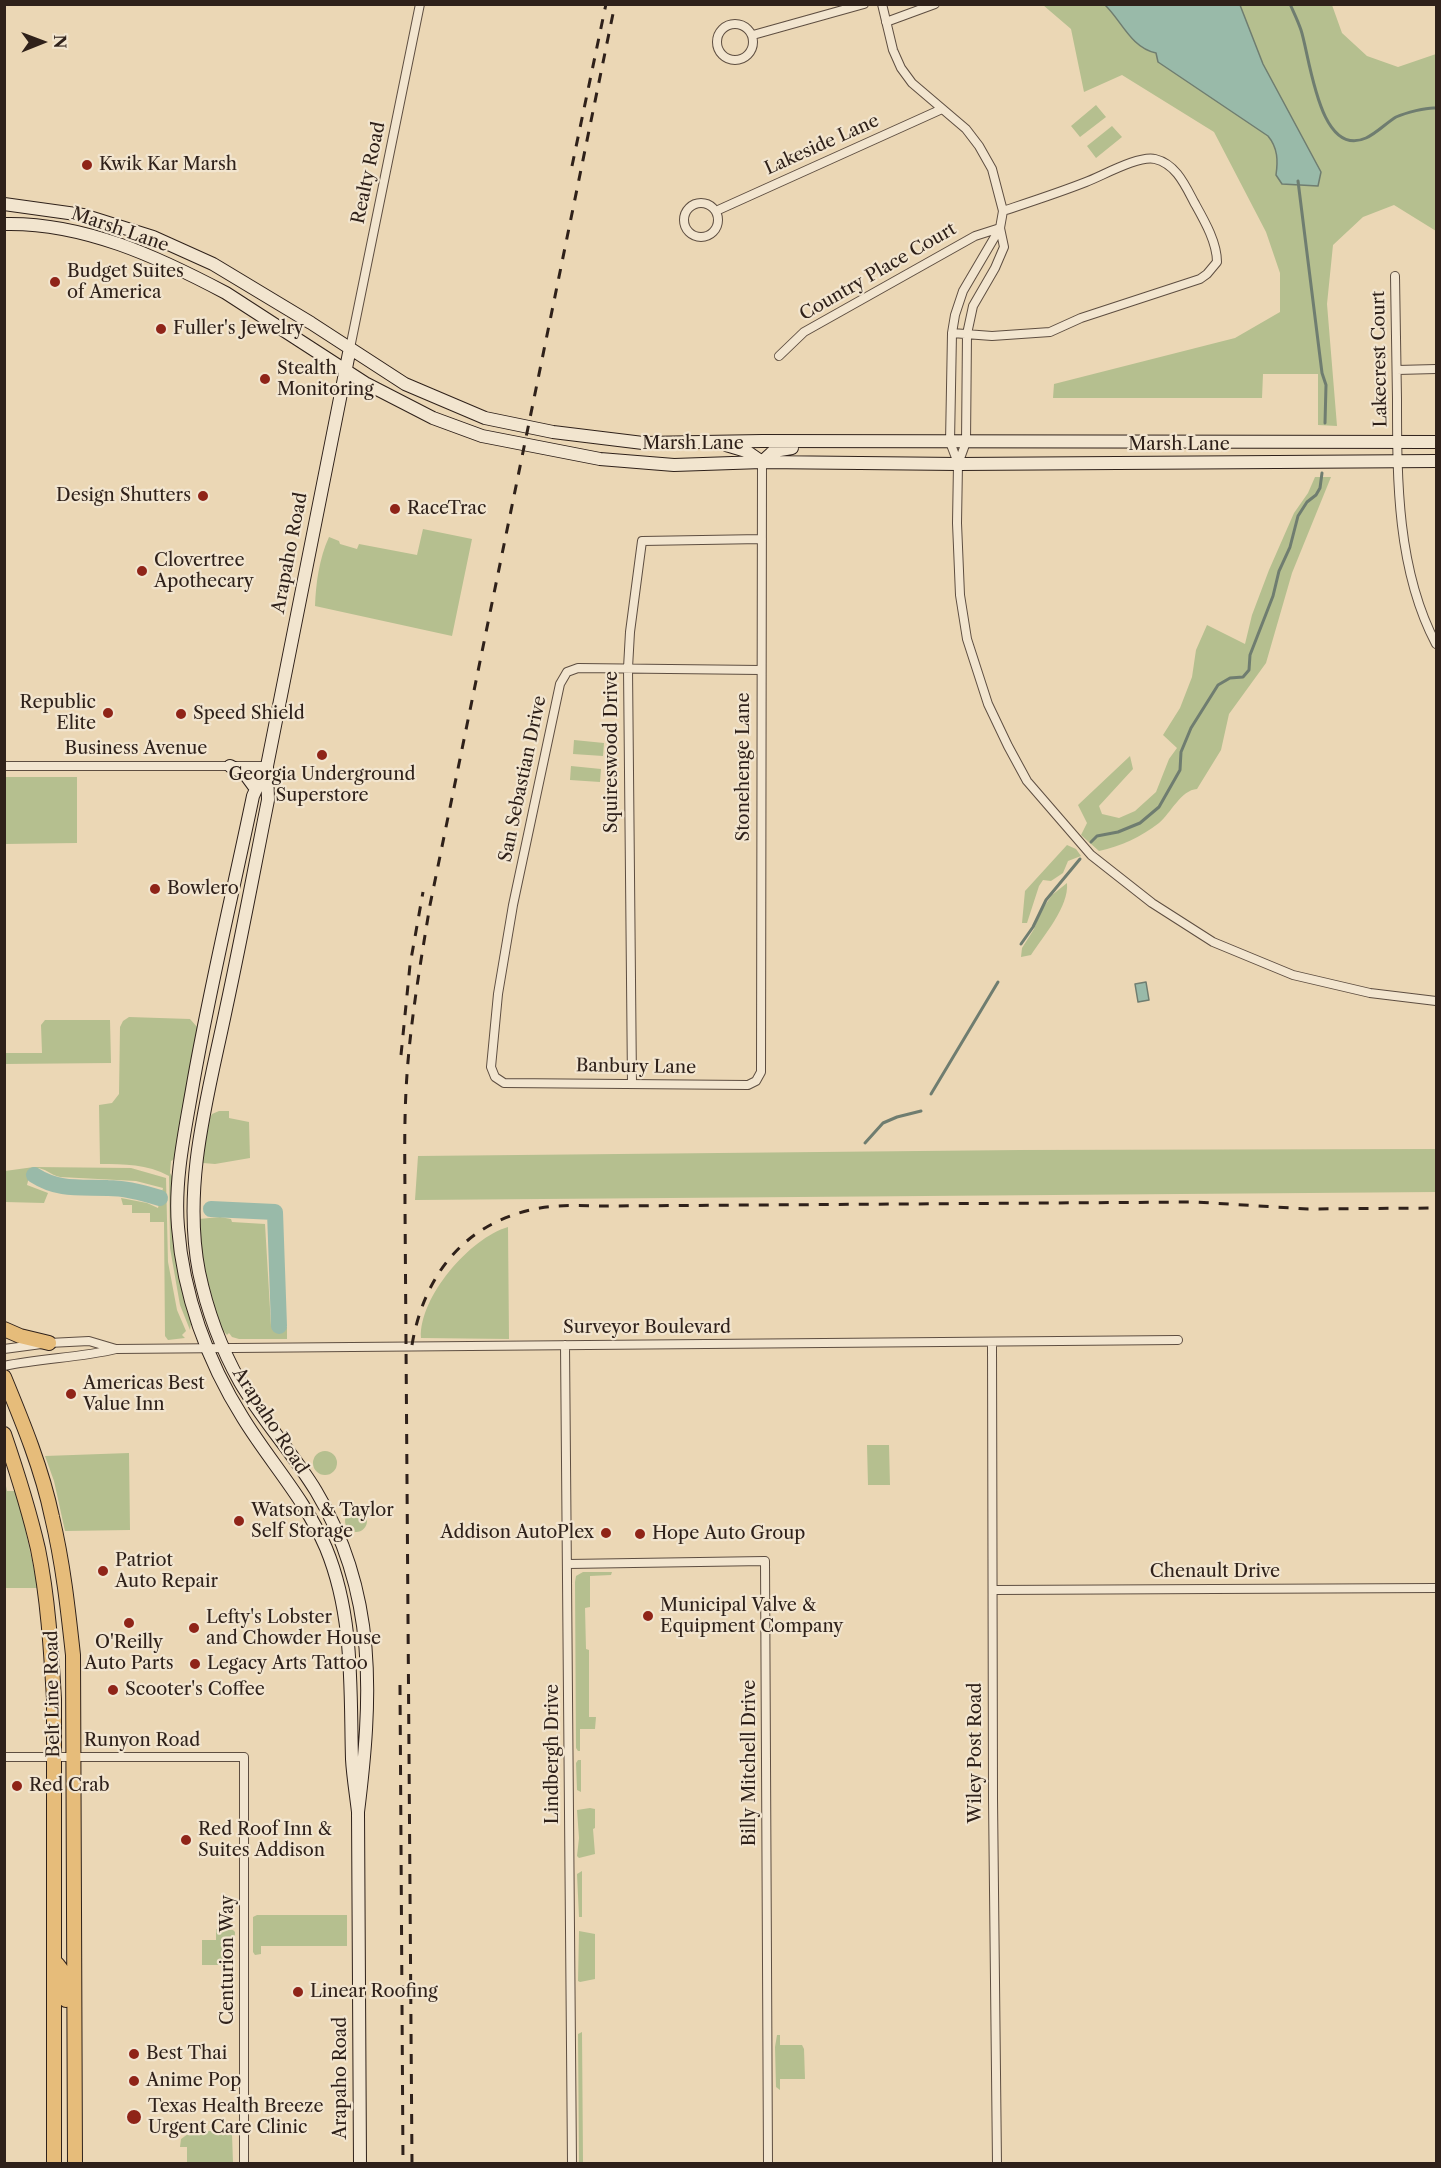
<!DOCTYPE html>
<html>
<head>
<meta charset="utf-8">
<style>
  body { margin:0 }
  #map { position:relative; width:1441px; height:2168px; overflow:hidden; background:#ebd7b5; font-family:"Libre Caslon Text",serif }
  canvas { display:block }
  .frame { position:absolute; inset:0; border:6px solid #2f211a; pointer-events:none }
  .north { position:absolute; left:12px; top:12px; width:60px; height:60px; -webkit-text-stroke:4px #f2e5cf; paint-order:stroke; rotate:89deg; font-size:16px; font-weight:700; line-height:24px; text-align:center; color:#2f211a }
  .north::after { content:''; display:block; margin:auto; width:21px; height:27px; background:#2f211a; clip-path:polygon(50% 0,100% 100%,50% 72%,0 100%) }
</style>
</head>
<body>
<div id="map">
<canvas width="1441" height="2168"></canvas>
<div class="frame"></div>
<div class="north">N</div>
</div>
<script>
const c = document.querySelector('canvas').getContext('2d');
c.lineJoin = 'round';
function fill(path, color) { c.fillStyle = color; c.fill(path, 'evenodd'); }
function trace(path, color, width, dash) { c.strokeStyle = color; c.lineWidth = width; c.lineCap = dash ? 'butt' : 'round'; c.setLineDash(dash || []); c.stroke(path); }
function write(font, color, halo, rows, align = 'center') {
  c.font = font + ' "Libre Caslon Text",serif'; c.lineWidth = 4.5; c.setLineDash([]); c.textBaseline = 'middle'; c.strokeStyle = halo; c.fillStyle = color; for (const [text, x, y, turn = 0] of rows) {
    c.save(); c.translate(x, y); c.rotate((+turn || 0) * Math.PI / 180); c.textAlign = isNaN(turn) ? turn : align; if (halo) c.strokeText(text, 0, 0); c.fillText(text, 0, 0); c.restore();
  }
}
const green = new Path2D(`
  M1043 5H1332L1342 33 1367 56 1398 67 1436 54V231L1394 205 1363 217 1333 245 1327 304 1337 426 1318 425V374H1263L1262 398H1053L1054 384 1235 338 1280 312V273L1266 232 1214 132 1122 75 1084 92 1071 29Z
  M1096 105 1106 117 1080 137 1071 126Z
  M1112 126 1122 137 1096 158 1087 146Z
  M1315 477H1331L1292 573 1266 663 1229 714 1221 750 1197 789C1181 790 1171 813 1159 823 1141 837 1121 846 1099 851L1081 835 1087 823 1078 805 1130 756 1133 769 1099 806 1102 814 1119 818 1135 811 1156 792 1169 759 1177 748 1163 735 1180 708 1192 677 1196 650 1207 625 1245 644 1252 615 1269 570 1294 513 1308 493Z
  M423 529 472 539 452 636 315 606C316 583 319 559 329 537L339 541 340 544 357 549 359 544 417 555Z
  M574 740 604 743 603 756 573 754Z
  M571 766 601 769 600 782 570 780Z
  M5 777H77V843L5 844Z
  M1067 845 1076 849 1081 856 1068 861 1063 873 1051 881 1043 880 1039 886 1027 923H1022L1025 891Z
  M1067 883C1069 907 1044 935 1031 955L1021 957 1022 948 1034 929 1041 911 1052 895Z
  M129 1017 190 1019 198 1028 176 1158 171 1161 170 1173 173 1178 180 1278 191 1323 190 1330 180 1305 170 1248 169 1176C147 1164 124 1164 100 1164L99 1105 112 1103 119 1094 120 1027 123 1021Z
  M45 1020H110L111 1063 5 1064V1053H42L41 1025Z
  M219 1111H229V1118L249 1122 250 1158 215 1164 203 1163 201 1159 209 1120 212 1114Z
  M1436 1149V1192L415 1200 418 1156 1020 1150Z
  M34 1167 131 1168 166 1178 168 1262 177 1310 186 1331 182 1335 185 1338 168 1340 165 1336 164 1222H150V1213H132V1205H123L121 1198 147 1203 158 1208 163 1188 136 1181 60 1177C50 1175 46 1168 36 1168L29 1177 27 1185 48 1193 44 1203 5 1202V1171Z
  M220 1217 231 1219 232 1222 265 1224 271 1326 287 1327V1339H239L232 1337 229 1333 227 1335 220 1327 203 1264 199 1219Z
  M508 1227 509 1339 421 1338C419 1297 470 1238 508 1227Z
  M867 1445H889L890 1485H868Z
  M313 1463a12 12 0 1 1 24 0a12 12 0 1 1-24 0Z
  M129 1453 130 1530 65 1531 54 1481 45 1456Z
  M6 1486 7 1491H17L38 1588H5Z
  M345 1521a11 11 0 1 1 22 0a11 11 0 1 1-22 0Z
  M583 1572H612L611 1575 590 1576V1607L585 1608 586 1649 589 1650V1717H596L595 1729H580V1751H578L576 1748 575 1582 576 1576Z
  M578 1760H581V1792L577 1790 576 1763Z
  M590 1808 595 1809V1828L593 1829 595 1854 579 1858 577 1856 579 1838 577 1810Z
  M582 1871V1917H579L577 1874Z
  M257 1915H347V1946H261V1954L255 1955 253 1952V1917Z
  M216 1929 233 1930 235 1932 234 1958 226 1965H202V1940H216Z
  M579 1931 595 1934V1979L580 1982 578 1981Z
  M582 2032 583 2163 579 2164 578 2034Z
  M777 2035H780V2045H802L804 2049 805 2079H780V2090L776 2087 775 2047Z
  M207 2131H228L232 2134 233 2163H187V2147H180L181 2139 188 2134Z`);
const water = new Path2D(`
  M1105 5H1240L1263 64 1321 172 1318 186 1282 184 1276 175C1278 161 1278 148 1268 136L1158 62 1156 53C1131 48 1121 20 1105 5Z
  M1146 982 1149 1000 1138 1002 1135 984Z`);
const stream = new Path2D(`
  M1290 4C1294 13 1298 21 1301 30 1310 57 1319 159 1366 138 1377 133 1386 123 1396 117 1405 113 1427 107 1436 108
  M1298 181 1322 373 1326 385 1325 423
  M1091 842 1097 836 1118 832 1140 823 1159 807 1180 770 1181 752 1191 728 1218 685 1230 678 1243 677 1249 670 1250 655 1273 596 1279 571 1290 547 1298 516 1307 502 1316 495 1320 488 1322 473
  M1021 944 1033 927 1046 900 1080 859
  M931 1094 998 982
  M865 1143 883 1123 897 1117 921 1111`);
const river = new Path2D(`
  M34 1175C59 1191 80 1187 108 1188 125 1188 144 1193 160 1198
  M211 1209 275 1212 279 1326`);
const street = new Path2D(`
  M882 4 893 50 901 68 912 83 966 129 979 146 992 169 1003 211 1000 228 1004 247 995 268 973 306 967 334 966 442 958 464 957 523 960 595 967 639 988 704 1008 746 1027 781 1091 855 1152 903 1213 942 1293 975 1370 993 1436 1001
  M886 22 935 4
  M717 42a18 18 0 1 1 36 0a18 18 0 1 1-36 0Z
  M753 35 864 4
  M684 220a17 17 0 1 1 34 0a17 17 0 1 1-34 0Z
  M716 211 942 109
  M1395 276C1396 317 1396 358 1397 399 1397 481 1397 570 1436 644
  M952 333 992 336 1050 332 1081 318 1200 279 1207 274 1217 262C1217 242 1204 220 1194 202 1185 185 1176 164 1155 159 1139 155 1102 176 1086 182 1058 193 1030 202 1003 211
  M350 348 420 4
  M779 356 804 332 975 236 1000 228
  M1397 370 1436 369
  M958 463 950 442 952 333 955 315 963 291 1000 228
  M761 670 578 668 567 672 560 684 513 905 498 994 491 1067 495 1077 504 1083 748 1085 756 1081 761 1072 762 462
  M4 766H267
  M632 1084 628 668 630 632 642 541 762 539
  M992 1342 993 1799 997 2164
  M565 1345 572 2164
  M4 1349 49 1343 89 1341 116 1349
  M4 1366C42 1358 79 1358 116 1349L1178 1340
  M568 1564 765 1561 768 2164
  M993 1590 1436 1588
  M4 1757H244V2164`);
const secondary = new Path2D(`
  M4 204 83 215 153 237 213 264 311 323 405 384 485 418 553 432 643 443 762 441 1436 442
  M4 224C83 222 158 257 226 293L365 383 433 418 482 436 600 459 674 465 762 462 958 464 1436 461
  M350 348 267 766 268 800C254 870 241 940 226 1009 208 1096 182 1184 199 1272 207 1310 221 1348 240 1382 262 1420 293 1453 316 1491 378 1594 372 1699 358 1812
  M726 445 746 451 762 462
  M762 462 774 451 792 448
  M230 766 245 774 256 789
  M265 769 253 796C233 892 210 987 193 1084 185 1131 174 1179 178 1227 183 1294 207 1361 243 1418 270 1462 305 1499 326 1548 354 1616 350 1687 352 1759 353 1777 356 1794 358 1812L360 2164`);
const primary = new Path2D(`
  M4 1329 20 1336 49 1343
  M4 1377C23 1423 42 1469 52 1517 63 1563 68 1609 73 1655L75 2164
  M4 1434C17 1472 29 1510 38 1549 48 1598 51 1649 54 1699V2164
  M54 1961C67 1973 66 1983 66 2000`);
const rail = new Path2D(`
  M572 166 606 4
  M401 1055 410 965 423 892
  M412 1345C424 1274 466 1221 540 1208 563 1204 587 1206 609 1206L1196 1202 1308 1209 1436 1208
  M400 1685 403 2164
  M412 2164 405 1206C405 1167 404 1129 406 1091 409 1029 420 966 430 905L615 4`);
const markers = [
  [87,165,6,"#8f2418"],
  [55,282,6,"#8f2418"],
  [161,329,6,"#8f2418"],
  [265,379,6,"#8f2418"],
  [203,496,6,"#8f2418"],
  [395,509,6,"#8f2418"],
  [142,571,6,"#8f2418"],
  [108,713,6,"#8f2418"],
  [181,714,6,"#8f2418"],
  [322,755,6,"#8f2418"],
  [155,889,6,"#8f2418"],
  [71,1394,6,"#8f2418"],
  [239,1521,6,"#8f2418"],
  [606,1533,6,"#8f2418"],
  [640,1534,6,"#8f2418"],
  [103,1571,6,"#8f2418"],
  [648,1616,6,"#8f2418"],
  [129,1623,6,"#8f2418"],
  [194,1628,6,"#8f2418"],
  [195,1664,6,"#8f2418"],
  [113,1690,6,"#8f2418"],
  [17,1786,6,"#8f2418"],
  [186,1840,6,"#8f2418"],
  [298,1992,6,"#8f2418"],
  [134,2054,6,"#8f2418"],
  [134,2081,6,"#8f2418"],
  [134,2117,8,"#8f2418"]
];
const streetNames = [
  ["Lakeside Lane",822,145,-24],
  ["Realty Road",369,173,-78],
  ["Marsh Lane",120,230,19],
  ["Country Place Court",878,272,-30],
  ["Lakecrest Court",1380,359,-91],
  ["Marsh Lane",693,444],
  ["Marsh Lane",1179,445],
  ["Arapaho Road",290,553,-79],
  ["Business Avenue",136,749],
  ["Squireswood Drive",612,752,-90],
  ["Stonehenge Lane",744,767,-90],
  ["San Sebastian Drive",523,779,-78],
  ["Banbury Lane",636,1067,1],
  ["Surveyor Boulevard",647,1328],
  ["Arapaho Road",270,1421,57],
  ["Chenault Drive",1215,1572],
  ["Belt Line Road",53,1694,-91],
  ["Runyon Road",142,1741],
  ["Wiley Post Road",976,1753,-90],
  ["Lindbergh Drive",553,1754,-90],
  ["Billy Mitchell Drive",750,1763,-90],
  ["Centurion Way",228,1960,-90],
  ["Arapaho Road",341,2078,-90]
];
const poiNames = [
  ["Kwik Kar Marsh",99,165],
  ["Budget Suites",67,272],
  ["of America",67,293],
  ["Fuller's Jewelry",173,329],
  ["Stealth",277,369],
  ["Monitoring",277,390],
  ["Design Shutters",191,496,"right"],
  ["RaceTrac",407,509],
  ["Clovertree",154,561],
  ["Apothecary",154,582],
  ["Republic",96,703,"right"],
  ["Elite",96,724,"right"],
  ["Speed Shield",193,714],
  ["Georgia Underground",322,775,"center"],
  ["Superstore",322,796,"center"],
  ["Bowlero",167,889],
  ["Americas Best",83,1384],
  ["Value Inn",83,1405],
  ["Watson & Taylor",251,1511],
  ["Self Storage",251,1532],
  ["Addison AutoPlex",594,1533,"right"],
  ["Hope Auto Group",652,1534],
  ["Patriot",115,1561],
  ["Auto Repair",115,1582],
  ["Municipal Valve &",660,1606],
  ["Equipment Company",660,1627],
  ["Lefty's Lobster",206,1618],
  ["and Chowder House",206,1639],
  ["O'Reilly",129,1643,"center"],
  ["Auto Parts",129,1664,"center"],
  ["Legacy Arts Tattoo",207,1664],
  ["Scooter's Coffee",125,1690],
  ["Red Crab",29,1786],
  ["Red Roof Inn &",198,1830],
  ["Suites Addison",198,1851],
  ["Linear Roofing",310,1992],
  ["Best Thai",146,2054],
  ["Anime Pop",146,2081],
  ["Texas Health Breeze",148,2107],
  ["Urgent Care Clinic",148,2128]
];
fill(green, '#b5bf8f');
fill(water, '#99baa9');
trace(water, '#6f7d70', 1.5);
trace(stream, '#6f7d70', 3);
trace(river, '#99baa9', 16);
trace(street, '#5e4e41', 10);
trace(secondary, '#2f211a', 14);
trace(primary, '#2f211a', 16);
trace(street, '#f2e5cf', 8);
trace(secondary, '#f2e5cf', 12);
trace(primary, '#e6bc7a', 14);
trace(rail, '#2f211a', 3, [10, 10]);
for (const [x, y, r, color] of markers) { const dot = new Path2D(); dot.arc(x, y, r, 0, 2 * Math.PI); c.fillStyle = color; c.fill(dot); trace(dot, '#f2e5cf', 2); }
write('18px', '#2f211a', '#f2e5cf', streetNames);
write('18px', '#2f211a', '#f2e5cf', poiNames, 'left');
</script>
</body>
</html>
